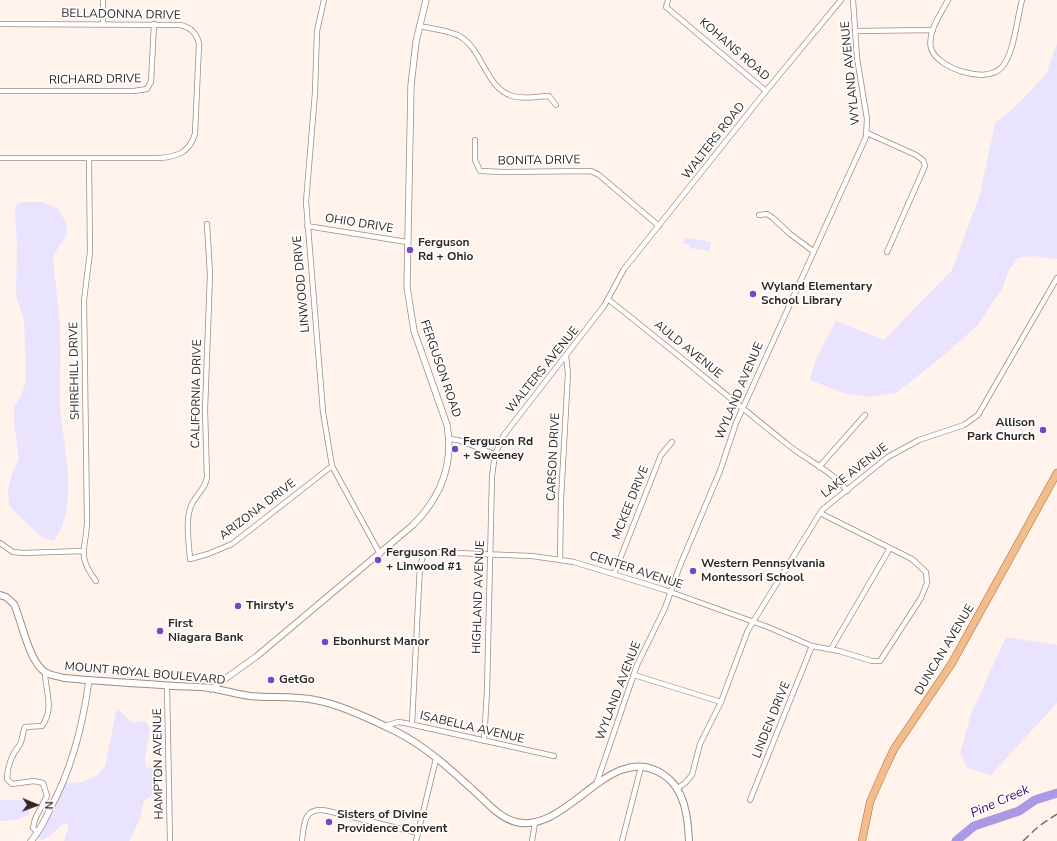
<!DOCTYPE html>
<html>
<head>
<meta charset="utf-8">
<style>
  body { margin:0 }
  #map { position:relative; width:1057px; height:841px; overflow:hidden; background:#fff3eb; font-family:"Nunito Sans",sans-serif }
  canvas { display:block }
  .north { position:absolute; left:16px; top:785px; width:40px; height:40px; -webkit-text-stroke:3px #fff; paint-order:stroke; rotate:91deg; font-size:11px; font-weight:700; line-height:16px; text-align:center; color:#302823 }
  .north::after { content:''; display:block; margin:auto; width:14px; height:18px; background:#302823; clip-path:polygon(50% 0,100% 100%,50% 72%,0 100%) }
</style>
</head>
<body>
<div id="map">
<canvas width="1057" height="841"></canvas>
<div class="north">N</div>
</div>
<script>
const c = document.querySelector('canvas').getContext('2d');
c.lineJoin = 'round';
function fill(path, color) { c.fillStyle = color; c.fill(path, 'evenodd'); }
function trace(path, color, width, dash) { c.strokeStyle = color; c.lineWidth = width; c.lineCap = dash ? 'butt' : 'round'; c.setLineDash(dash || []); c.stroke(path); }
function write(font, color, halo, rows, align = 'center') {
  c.font = font + ' "Nunito Sans",sans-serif'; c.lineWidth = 3.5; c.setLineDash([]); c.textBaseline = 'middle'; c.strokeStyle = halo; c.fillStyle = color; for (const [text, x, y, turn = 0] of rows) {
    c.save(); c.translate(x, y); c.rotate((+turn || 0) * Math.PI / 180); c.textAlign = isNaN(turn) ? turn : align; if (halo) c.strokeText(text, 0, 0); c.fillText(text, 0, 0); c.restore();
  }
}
const green = new Path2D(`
  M1057 44V259L1032 256 1018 258 1009 270 1003 287 978 325 943 356 896 393 872 397 843 393 810 380 816 359 836 321 884 340 952 270 980 194 995 123 1017 105 1046 74Z
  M25 202H43L59 209C74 239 66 231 53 257 55 280 58 303 60 327 61 352 60 378 60 403 62 445 81 504 54 541L41 537 9 506 8 490 12 474 19 459 14 423V407L22 394 26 380 24 320 16 296 17 244 15 209 17 204Z
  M685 237 711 242 709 251 690 248V245L683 243Z
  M1006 637 1057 645V703L991 775 967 768 960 754 971 714Z
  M117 708 133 723 145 721 150 728 145 760 146 767 157 769 160 775 155 793 144 801 139 821 129 841H64L69 825 64 824C56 828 50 839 41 840L35 836 64 783 83 782 97 776 105 766Z
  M0 800H24L31 804 29 815 16 820 0 821Z`);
const river = new Path2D(`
  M956 841 974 826 1019 811 1035 800 1057 793`);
const minor = new Path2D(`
  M324 0 317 31 315 93 306 202 323 412 332 466 380 554
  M668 0 666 7 766 91
  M948 0C941 14 927 32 931 48 936 68 987 85 1002 67 1014 54 1017 18 1022 0
  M0 24 180 25C190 27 197 33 199 44L195 134C189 153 177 157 159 158H0
  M103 24V0
  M419 26C432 29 450 30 461 37 483 51 486 88 512 96 524 100 536 96 549 96L556 105
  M855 31 933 30
  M0 91H134L147 89 151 82 154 24
  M867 133 916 155 923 160 925 166 887 252
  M475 140V160L480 171 504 172 591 171 599 175 659 226
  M89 158 90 252 84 300 87 522C86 551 76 554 96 581
  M759 215 767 214 773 218 790 234 813 251
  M207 224 210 274 205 410 207 477C206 489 195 495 191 506 185 521 189 543 190 559L208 554 232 544 332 466
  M307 226 407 242
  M609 300C669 347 727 396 787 444 806 460 833 471 847 491
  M450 439 458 440 495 454
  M819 467 865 415
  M0 543 13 552 23 553 83 551
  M560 559 561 499 568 373 566 356
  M614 574 661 455 672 442
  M831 649 890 548
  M634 675 721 702
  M167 686 170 841
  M412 724 420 565 424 554 430 552 532 556 574 562 665 590 768 627 812 646 839 651 872 661H880L921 598 927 583 926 572 912 559 820 513
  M385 726 398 722 405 723 554 756
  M484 741 487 691 492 476 495 454 504 435 604 306 624 269 640 249 766 91 841 0
  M596 785 637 665 665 608 679 568 720 471 736 423 866 137 867 119 857 58 853 0
  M678 788 685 783 692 775 700 744 721 702 748 630 822 510 888 457 919 440 964 425 978 415 1057 278
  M750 800 812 646
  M37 832 33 828 35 819 47 796 43 783 34 781 12 784 7 779C7 767 12 754 19 746 23 741 22 733 25 727L42 726C55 708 45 691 45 672
  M302 841C304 822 304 806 328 811L418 833
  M416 841 436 759
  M532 841 535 823
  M622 841 641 767`);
const tertiary = new Path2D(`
  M211 689 257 656 413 525C441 497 454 464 447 425L414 331 407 287 411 85 416 42 426 0
  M31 841C39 832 45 820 50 809 72 769 83 725 89 680`);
const secondary = new Path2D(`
  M0 595 6 597 14 604C22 622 29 662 45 672 51 676 58 676 64 678 97 681 129 683 162 685 178 687 194 686 210 688 223 690 236 694 250 696 271 698 294 696 315 700 339 704 375 721 397 732 425 746 450 769 473 790 486 801 499 818 516 822 568 835 610 738 664 775 685 789 688 818 689 841`);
const primary = new Path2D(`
  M862 841 870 802 885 768 894 749 952 663 1057 473`);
const rail = new Path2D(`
  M1023 841 1039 826 1057 814`);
const markers = [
  [410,250,4,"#7249c2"],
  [753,294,4,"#7249c2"],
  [1043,430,4,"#7249c2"],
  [455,449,4,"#7249c2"],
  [378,560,4,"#7249c2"],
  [693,571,4,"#7249c2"],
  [238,606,4,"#7249c2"],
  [160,631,4,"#7249c2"],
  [325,642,4,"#7249c2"],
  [271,680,4,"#7249c2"],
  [329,822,4,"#7249c2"]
];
const streetNames = [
  ["BELLADONNA DRIVE",121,15,1],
  ["KOHANS ROAD",734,50,41],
  ["WYLAND AVENUE",851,73,-96],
  ["RICHARD DRIVE",95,80,-1],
  ["WALTERS ROAD",714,141,-52],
  ["BONITA DRIVE",539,161,-1],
  ["OHIO DRIVE",359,224,9],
  ["LINWOOD DRIVE",302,284,-95],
  ["AULD AVENUE",688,350,39],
  ["FERGUSON ROAD",440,369,71],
  ["WALTERS AVENUE",543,370,-51],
  ["SHIREHILL DRIVE",75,371,-91],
  ["WYLAND AVENUE",740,391,-67],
  ["CALIFORNIA DRIVE",197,394,-89],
  ["CARSON DRIVE",554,457,-87],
  ["LAKE AVENUE",855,471,-38],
  ["MCKEE DRIVE",631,503,-68],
  ["ARIZONA DRIVE",258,510,-37],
  ["CENTER AVENUE",636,571,18],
  ["HIGHLAND AVENUE",479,597,-88],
  ["DUNCAN AVENUE",945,650,-59],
  ["MOUNT ROYAL BOULEVARD",145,674,5],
  ["WYLAND AVENUE",619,691,-69],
  ["LINDEN DRIVE",772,720,-68],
  ["ISABELLA AVENUE",472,728,13],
  ["HAMPTON AVENUE",159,764,-91]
];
const poiNames = [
  ["Ferguson",418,243],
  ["Rd + Ohio",418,257],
  ["Wyland Elementary",761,287],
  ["School Library",761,301],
  ["Allison",1035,423,"right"],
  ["Park Church",1035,437,"right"],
  ["Ferguson Rd",463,442],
  ["+ Sweeney",463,456],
  ["Ferguson Rd",386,553],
  ["+ Linwood #1",386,567],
  ["Western Pennsylvania",701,564],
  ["Montessori School",701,578],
  ["Thirsty's",246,606],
  ["First",168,624],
  ["Niagara Bank",168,638],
  ["Ebonhurst Manor",333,642],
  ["GetGo",279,680],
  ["Sisters of Divine",337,815],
  ["Providence Convent",337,829]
];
const waterNames = [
  ["Pine Creek",1000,802,-24]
];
fill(green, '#e9e3fe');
trace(river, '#ac99e5', 9);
trace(minor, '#9e8d80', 6);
trace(tertiary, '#9e8d80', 7);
trace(secondary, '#9e8d80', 8);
trace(primary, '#aa6b36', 8);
trace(minor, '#fff', 4.5);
trace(tertiary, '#fff', 5.5);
trace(secondary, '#fff', 6);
trace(primary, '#f3bc8d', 7);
trace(rail, '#766c66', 1.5, [8, 4]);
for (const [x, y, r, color] of markers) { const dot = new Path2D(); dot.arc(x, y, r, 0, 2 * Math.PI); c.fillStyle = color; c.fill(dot); trace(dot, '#fff', 1.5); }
write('12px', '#302823', '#fff', streetNames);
write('bold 12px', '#302823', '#fff', poiNames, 'left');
write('italic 13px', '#310b64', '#fff', waterNames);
</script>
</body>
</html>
